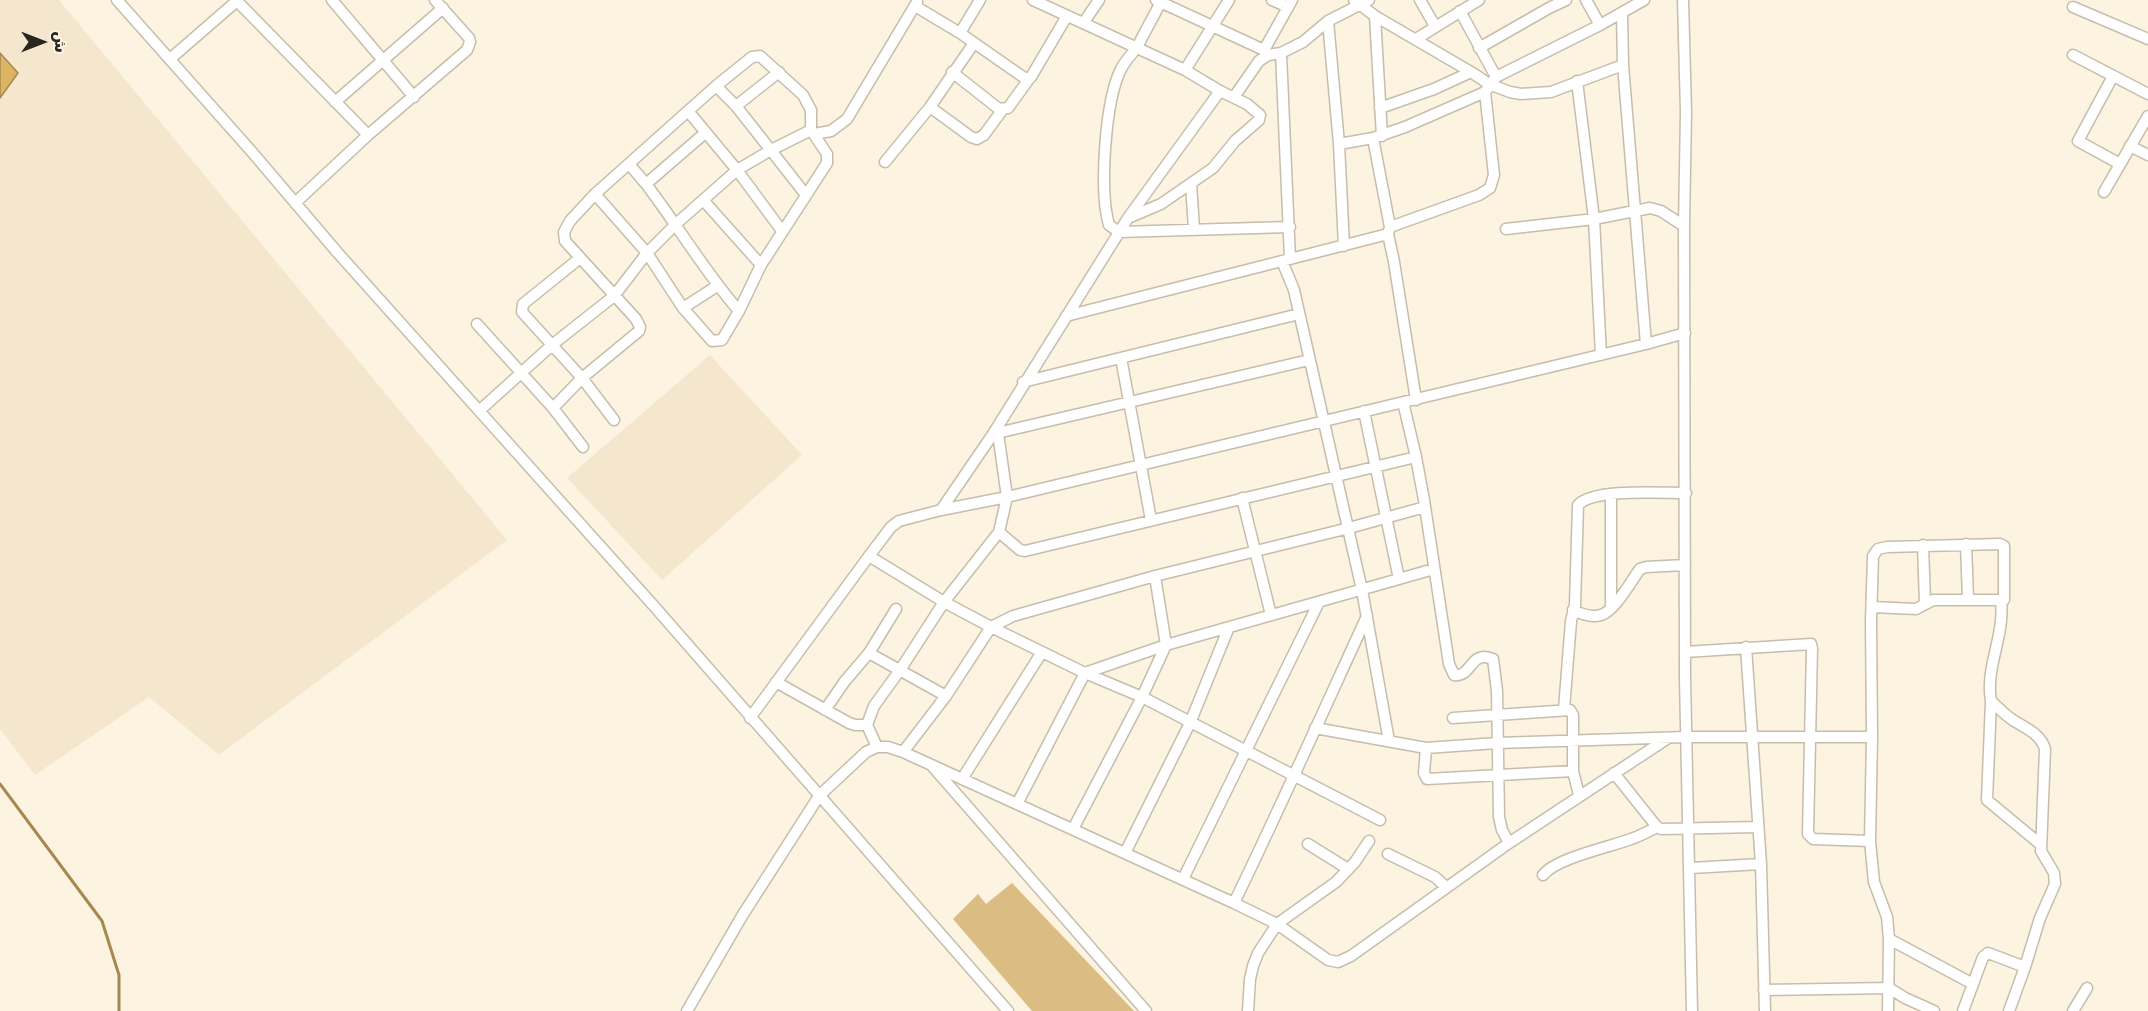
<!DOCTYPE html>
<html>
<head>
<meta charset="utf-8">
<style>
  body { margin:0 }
  #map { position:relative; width:2148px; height:1011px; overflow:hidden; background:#fdf3e1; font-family:"DejaVu Sans",Vazirmatn,sans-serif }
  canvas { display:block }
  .north { position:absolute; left:12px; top:12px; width:60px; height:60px; -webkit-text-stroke:4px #fdf3e1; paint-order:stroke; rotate:90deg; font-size:16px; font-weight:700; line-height:24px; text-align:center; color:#29261f }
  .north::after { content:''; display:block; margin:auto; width:21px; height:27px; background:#29261f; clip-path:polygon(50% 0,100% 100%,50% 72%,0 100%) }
</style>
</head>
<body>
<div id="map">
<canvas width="2148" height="1011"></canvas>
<div class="north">ش</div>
</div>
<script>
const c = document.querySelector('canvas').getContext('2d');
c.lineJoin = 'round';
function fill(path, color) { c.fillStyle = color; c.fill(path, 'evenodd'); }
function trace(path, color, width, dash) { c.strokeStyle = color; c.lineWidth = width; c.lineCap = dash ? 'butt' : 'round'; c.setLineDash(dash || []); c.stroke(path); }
const built = new Path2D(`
  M0 0H59L507 540 219 755 149 697 35 775 0 729Z
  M710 355 802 455 662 580 567 478Z`);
const green = new Path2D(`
  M1012 883 1134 1011H1032L953 919 978 894 986 904Z`);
const water = new Path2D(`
  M0 53 18 73 0 98Z`);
const stream = new Path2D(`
  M0 784 102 921 119 975V1011`);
const minor = new Path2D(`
  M117 0 252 152 337 252 653 605 1008 1011
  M332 0 414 97
  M1033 0 1185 70 1220 91 1247 104 1260 115 1259 120 1235 141 1213 168 1161 204 1128 218
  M1156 0 1264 50 1268 55
  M1272 0 1288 7
  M1354 0 1375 16 1471 72 1489 84 1510 92 1521 94 1551 92 1623 65
  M1420 0 1435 26
  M1586 0 1600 25
  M1683 0 1686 112 1684 226 1685 678 1692 1011
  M237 1 368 135
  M1161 2C1153 17 1145 32 1137 47 1132 54 1125 61 1121 69 1105 101 1099 191 1109 225L1119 232 1290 227
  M915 6 960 33 1026 79 1031 77 1067 16
  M2073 7 2148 39
  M1460 11 1496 77
  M1622 14 1623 65 1646 344
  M1375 16 1382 136
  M1328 21 1339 144 1344 246
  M1084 22 1099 0
  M960 33 980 0
  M1416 39 1479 0
  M1479 48 1549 8 1566 0
  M1264 50 1292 0
  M1281 53 1290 259
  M2073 55 2148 94
  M170 59 238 0
  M1185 70 1229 0
  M952 72 999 109 1008 108 1029 79
  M2113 76 2078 141 2120 164
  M1577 81 1594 219 1601 355
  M716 86 736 106 806 195
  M1234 97 1259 61 1268 55 1281 53 1303 42 1328 21 1369 0
  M335 102 443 8
  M736 106 779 72
  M930 107 971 137 977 139 984 135 1003 109
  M1380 108 1434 89 1471 72
  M688 111 737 170 782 231
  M705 133 646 184C678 226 705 272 739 311
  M814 134 831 131 847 119 917 2
  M1339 144 1373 138 1405 127 1485 92 1496 77 1600 25 1644 0
  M2130 146 2148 155
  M885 162 930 107 974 43
  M629 164 646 184
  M1191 184 1194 229
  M2104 192 2148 116
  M595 194 647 253 683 308 712 341 722 340 739 311 761 265
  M295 203 368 135 467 50 470 42 469 38 435 0
  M1390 227 1479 195 1490 188 1494 175 1485 92
  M1506 229 1594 219 1650 208 1661 211 1684 226
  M1388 234 1394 262 1416 400
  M580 258 523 304 522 312 582 378 614 420
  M1282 261 1294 290 1362 590 1389 741
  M683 308 717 286
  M1066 316 1388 234 1390 227 1373 138
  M477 324 553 408 583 447
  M1121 358 1151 520
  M1023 382 1299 314
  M1403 402 1416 457 1424 500 1449 664 1454 675C1472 678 1470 649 1493 659L1497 691 1499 817 1502 830 1509 843
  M553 408 582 378 639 331 640 327 636 319 565 241 564 232 570 221 595 194 716 86 752 57 760 56 803 95 811 110V130L827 154V163L761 265 704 201
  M479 411 552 345 614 296 647 253 676 224 737 170 771 150 811 130
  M1364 411 1399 579
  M998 433 1007 497 999 532 1020 550 1025 551 1416 457
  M993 434 1309 360
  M1611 494V608
  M1242 498 1271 615
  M941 510 993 434 1128 218 1220 91
  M1966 544 1968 599
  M1923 545 1925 603
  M869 556 944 602 991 627 1085 673 1142 697 1380 820
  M2001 601C2005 636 1985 667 1991 701 1998 707 2003 713 2010 718 2022 727 2040 732 2045 749L2041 851 2054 873 2055 884 2040 918 2025 967
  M1872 607 1916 609 1933 600H2004V546L2000 544 1887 547 1878 549 1873 556 1871 621 1872 737 1870 841 1874 882 1887 917 1889 939 1888 1011
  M1573 610C1581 614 1591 618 1601 615 1615 611 1631 581 1640 569L1646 567 1685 565
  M1746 647 1761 864 1765 1011
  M1685 652 1811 644 1812 648 1808 834 1813 839 1870 841
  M869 653 896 609
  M776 682 849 723 855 725H867
  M1991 701 1987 800 2040 844
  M1564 709 1571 621 1575 605 1578 505C1593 488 1662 493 1686 493
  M825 710 845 681 869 653 946 696
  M750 718 869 556 891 527 899 521 941 510 1007 497 1646 344 1685 333
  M1453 718 1570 710 1573 715V771
  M1315 728 1426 748 1497 743 1686 737H1872
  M877 747 867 725 874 706 900 670 944 602 999 532
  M1426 748 1424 773 1427 779 1573 771 1579 795
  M903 752 946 696 991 627 1013 616 1155 576 1349 528 1425 507
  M933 767 1146 1011
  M1614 773 1657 827 1661 829 1758 827
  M962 779 1042 652
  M1017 804 1085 673 1166 645 1434 569
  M1073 829 1142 697 1166 645 1155 576
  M1308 844 1348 869
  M1125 853 1190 723 1229 627
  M1388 854 1435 877 1446 887
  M1691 868 1761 864
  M1543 875C1556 858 1610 847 1631 839 1640 836 1649 831 1657 827
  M1183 879 1319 602
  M1234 903C1280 808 1323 712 1367 616
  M1889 939 1973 984
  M1764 990 1889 988 1905 998 1934 1011
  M687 1011 742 916 819 796 866 752 877 747H888L903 752 1234 903 1277 924 1328 960 1338 962 1351 956 1509 843 1668 738
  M1248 1011 1250 979 1253 966 1258 953 1277 924 1336 882 1355 862 1369 841
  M1963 1011 1983 957 1988 953 2025 967 2009 1011
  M2073 1011 2087 988`);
fill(built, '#f4e7ce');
fill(green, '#dbbd83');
fill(water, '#dcb463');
trace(water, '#a6894f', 1.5);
trace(stream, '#a6894f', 3);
trace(minor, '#c6bdac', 13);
trace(minor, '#fff', 10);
</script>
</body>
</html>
